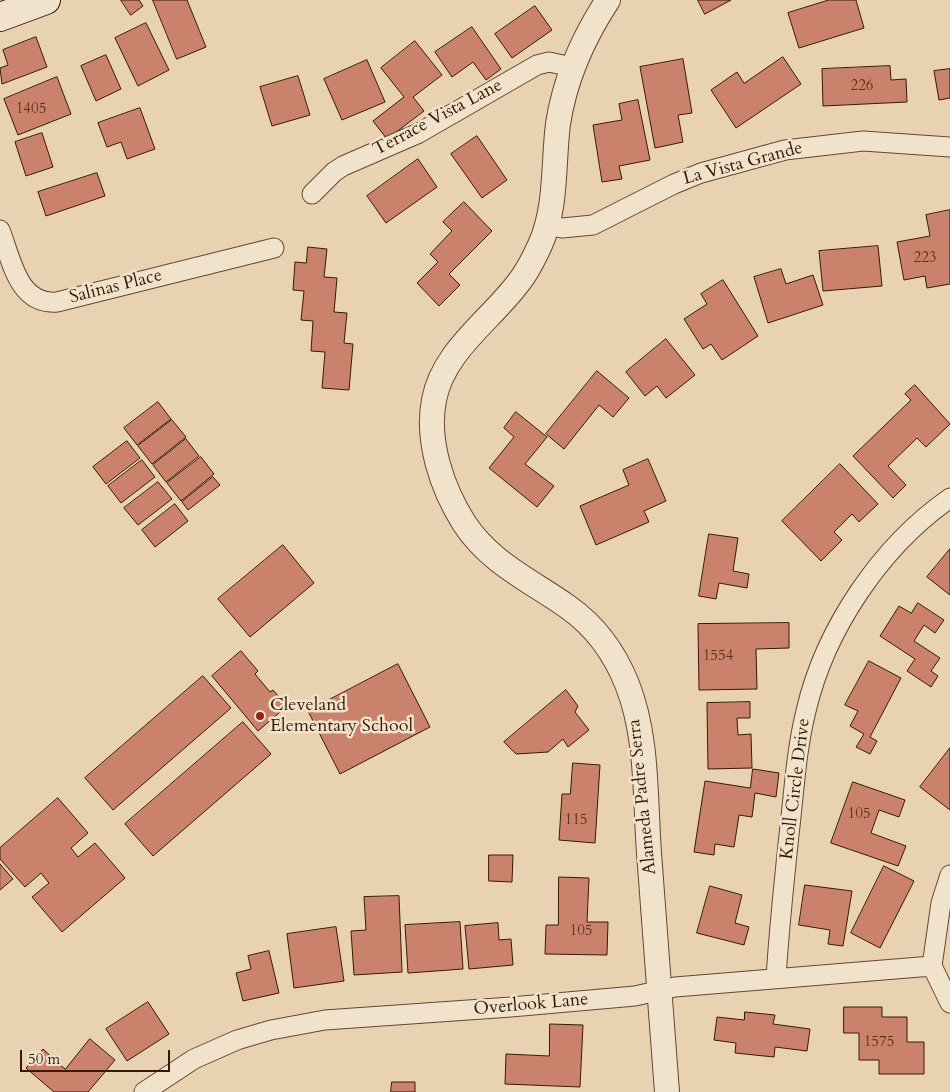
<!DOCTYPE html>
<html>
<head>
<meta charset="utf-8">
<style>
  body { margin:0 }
  #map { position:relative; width:950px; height:1092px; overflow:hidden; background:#e9d2b1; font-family:Cardo,serif }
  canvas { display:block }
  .scale { position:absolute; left:20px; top:1050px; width:150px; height:22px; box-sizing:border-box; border:2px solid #361a05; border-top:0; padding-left:6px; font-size:15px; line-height:18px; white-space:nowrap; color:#361a05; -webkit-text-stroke:4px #f1e2cc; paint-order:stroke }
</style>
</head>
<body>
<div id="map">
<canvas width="950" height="1092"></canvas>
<div class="scale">50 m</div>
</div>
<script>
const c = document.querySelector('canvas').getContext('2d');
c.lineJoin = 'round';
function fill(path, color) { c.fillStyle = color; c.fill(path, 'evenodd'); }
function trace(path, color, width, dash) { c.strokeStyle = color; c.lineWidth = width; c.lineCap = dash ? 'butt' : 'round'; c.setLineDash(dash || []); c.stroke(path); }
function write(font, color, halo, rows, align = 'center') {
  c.font = font + ' Cardo,serif'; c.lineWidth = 5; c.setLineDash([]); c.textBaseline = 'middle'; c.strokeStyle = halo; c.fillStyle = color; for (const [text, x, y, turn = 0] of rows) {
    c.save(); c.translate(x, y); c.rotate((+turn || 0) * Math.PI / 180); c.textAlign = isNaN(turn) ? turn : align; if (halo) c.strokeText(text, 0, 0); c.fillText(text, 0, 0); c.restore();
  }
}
const building = new Path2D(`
  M121 0H139L143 6 131 15Z
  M153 0H187L206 47 177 59Z
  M698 0H731L705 14Z
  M829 0H856L864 28 799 48 788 13Z
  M535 6 552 30 512 58 495 34Z
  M146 23 169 70 138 86 115 38Z
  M472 27 501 69 486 80 473 62 452 77 435 52Z
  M36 37 47 67 2 84 0 68 8 65 3 50Z
  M415 41 442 75 413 97 424 111 387 139 373 121 404 97 381 68Z
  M106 55 121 89 96 101 81 66Z
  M783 57 801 84 736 128 711 90 737 72 744 83Z
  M683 59 692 113 678 115 683 142 655 148 640 67Z
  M367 60 385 102 342 120 324 79Z
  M890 66 891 80 906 79 907 102 823 106 822 69Z
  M950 69V98L939 100 934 71Z
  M298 76 310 115 272 126 260 87Z
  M57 77 71 114 18 135 4 99Z
  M638 100 650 160 619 166 622 179 602 182 593 125 622 120 619 104Z
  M140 108 155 149 127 159 121 142 107 147 98 123Z
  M42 133 53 167 26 176 15 142Z
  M477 136 507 180 482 198 451 154Z
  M418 159 437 187 386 223 367 196Z
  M97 173 105 196 46 216 38 192Z
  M464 202 492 231 449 274 460 285 439 306 417 283 438 262 430 254 452 231 443 222Z
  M950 210V284L927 288 925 276 904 280 897 242 930 236 926 215Z
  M878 246 882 286 823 291 819 251Z
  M308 247 327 249 324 277 337 278 334 312 347 313 344 343 353 344 349 390 322 388 325 352 311 351 313 321 301 320 304 291 293 290 295 262 306 263Z
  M781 269 786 284 813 275 823 305 768 323 754 277Z
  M723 280 758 336 722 360 711 344 703 349 684 319 707 304 701 294Z
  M666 339 695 375 666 398 657 386 645 396 626 372Z
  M597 371 629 398 613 417 599 405 564 449 546 434Z
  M915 385 950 424 926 447 917 438 888 466 906 485 893 498 853 456 911 400 905 394Z
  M158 402 171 419 137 445 124 428Z
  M516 412 547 437 525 464 554 486 537 507 489 468 514 437 504 428Z
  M172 420 186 437 152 464 138 446Z
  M186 439 199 456 166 482 153 465Z
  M127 441 140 458 106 484 93 467Z
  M201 457 214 474 181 501 167 483Z
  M648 459 666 501 644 511 649 522 596 545 580 506 629 485 623 470Z
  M142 460 155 477 121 503 108 486Z
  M840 464 878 504 859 522 852 514 834 532 842 540 821 561 782 521Z
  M213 477 220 485 188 510 182 502Z
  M158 482 172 499 138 525 124 508Z
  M175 504 188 521 155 547 142 530Z
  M709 534 738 538 733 571 749 574 747 588 719 583 716 599 699 596Z
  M283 545 314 583 250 637 218 599Z
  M950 549V595L927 577Z
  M918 603 944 620 935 633 924 625 914 641 940 658 931 671 938 676 931 687 907 671 915 659 880 636 899 606 911 613Z
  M789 623V648L756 649 757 689 699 690 698 624Z
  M241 651 258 671 255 674 270 692 273 690 287 706 258 731 212 676Z
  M869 661 901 678 870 737 877 741 870 754 856 747 864 734 850 726 858 711 845 705Z
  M398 664 430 727 340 774 308 711Z
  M203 676 231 708 113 810 85 778Z
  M566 690 578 706 575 712 589 730 568 747 563 739 548 752 516 754 504 742Z
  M750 702V718H737L738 735 751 734 752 768 708 769 707 703Z
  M243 722 271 754 153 856 125 824Z
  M950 748V810L920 787Z
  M573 763 600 765 595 843 559 840 562 794H570Z
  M753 769 779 773 776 797 755 793 752 817 739 815 734 847 715 844 714 855 694 852 705 781 750 788Z
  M853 782 905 800 899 817 879 810 871 833 906 846 898 866 831 843Z
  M58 798 88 833 71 848 78 857 95 843 125 878 62 932 32 897 49 883 41 873 25 887 0 859V848Z
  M489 855H513L512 882 489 881Z
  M0 864 13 879 0 890Z
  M884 866 914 881 880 948 851 933Z
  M559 877 589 878 587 922H608L607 955 545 954 546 925H558Z
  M805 885 852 891 843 946 828 944 830 930 799 925Z
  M710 886 742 895 735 923 749 927 744 945 697 933Z
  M399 896 402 972 354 975 351 931 366 930 364 897Z
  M460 922 463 969 408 973 405 925Z
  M498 923 499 940 511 939 513 965 469 969 465 926Z
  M336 927 344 981 294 988 287 934Z
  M269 951 279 993 243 1001 236 973 251 969 248 956Z
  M148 1002 169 1034 127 1061 106 1029Z
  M844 1007H882V1017H907V1042H924V1074H879V1060H859V1033H844Z
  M745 1012 775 1015 773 1024 810 1029 807 1051 775 1047 774 1057 735 1053 736 1043 714 1040 717 1017 744 1020Z
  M550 1024 583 1025 580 1087 505 1084 506 1054 549 1056Z
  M90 1039 115 1060 88 1092H54L26 1068 43 1049 65 1069Z
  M392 1082H415V1092H391Z`);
const minor = new Path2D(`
  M312 194 334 172 343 166 419 133 537 65 549 62 572 67
  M547 225 562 228 593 225 674 184 701 173 785 150 863 141 950 147
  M0 230C12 261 18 305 57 302L274 248
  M950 875 941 903 932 966 950 1003
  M776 978C779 930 784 882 789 835 794 793 796 751 806 711 825 629 881 546 950 498
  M144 1092 194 1059 237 1040 271 1030 325 1020 511 1007 635 996 675 987 932 966`);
const tertiary = new Path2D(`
  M608 0C583 38 565 78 558 124 553 163 557 208 540 245 534 258 528 271 519 282 491 320 443 351 434 400 426 441 442 488 464 523 490 563 530 580 568 607 595 626 615 654 627 684 648 736 645 798 649 853 655 933 661 1012 667 1092`);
const secondary = new Path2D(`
  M0 17 46 0`);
const markers = [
  [260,716,5,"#8f2418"]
];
const numberNames = [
  ["226",862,87],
  ["1405",31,110],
  ["223",925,259],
  ["1554",718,657],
  ["105",859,815],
  ["115",576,821],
  ["105",581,932],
  ["1575",879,1043]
];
const streetNames = [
  ["Terrace Vista Lane",438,118,-28],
  ["La Vista Grande",743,164,-15],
  ["Salinas Place",116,287,-14],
  ["Knoll Circle Drive",796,789,-83],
  ["Alameda Padre Serra",643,797,-96],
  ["Overlook Lane",531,1005,-5]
];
const poiNames = [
  ["Cleveland",270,706],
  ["Elementary School",270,727]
];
fill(building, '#ca826d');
trace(building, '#361a05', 1);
trace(minor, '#634830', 21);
trace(tertiary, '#634830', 26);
trace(secondary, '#361a05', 30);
trace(minor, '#f1e2cc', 19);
trace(tertiary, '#f1e2cc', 24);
trace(secondary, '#f1e2cc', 28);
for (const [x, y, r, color] of markers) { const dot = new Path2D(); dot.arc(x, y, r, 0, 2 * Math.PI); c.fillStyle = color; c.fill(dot); trace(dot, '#f1e2cc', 2); }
write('15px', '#5b341f', null, numberNames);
write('18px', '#361a05', '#f1e2cc', streetNames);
write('18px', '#361a05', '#f1e2cc', poiNames, 'left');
</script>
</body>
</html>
